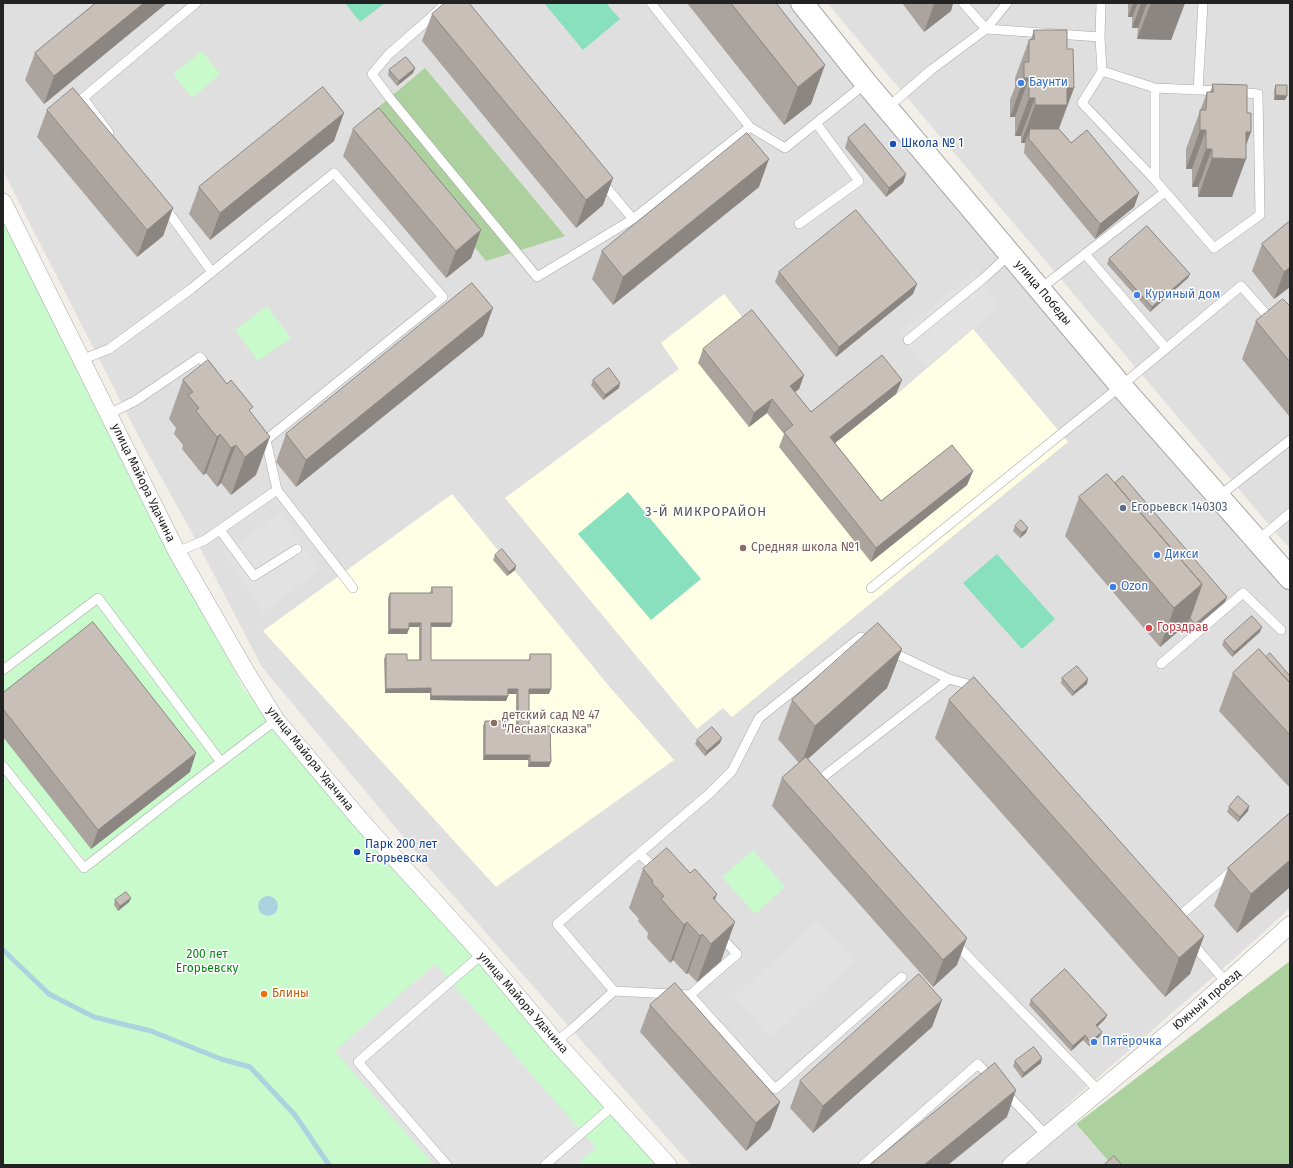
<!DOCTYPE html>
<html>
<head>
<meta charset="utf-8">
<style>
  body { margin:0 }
  #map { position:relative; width:1293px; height:1168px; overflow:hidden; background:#f2efe9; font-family:"Fira Sans",sans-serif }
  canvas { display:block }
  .frame { position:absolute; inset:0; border:4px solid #222; pointer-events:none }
</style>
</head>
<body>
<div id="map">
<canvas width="1293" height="1168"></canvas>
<div class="frame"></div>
</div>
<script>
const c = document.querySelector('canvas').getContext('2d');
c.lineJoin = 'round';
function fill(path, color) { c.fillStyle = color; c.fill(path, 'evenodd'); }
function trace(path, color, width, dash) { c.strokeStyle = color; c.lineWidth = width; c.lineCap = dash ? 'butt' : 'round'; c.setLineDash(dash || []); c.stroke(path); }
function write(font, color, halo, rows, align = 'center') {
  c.font = font + ' "Fira Sans",sans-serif'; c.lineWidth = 3; c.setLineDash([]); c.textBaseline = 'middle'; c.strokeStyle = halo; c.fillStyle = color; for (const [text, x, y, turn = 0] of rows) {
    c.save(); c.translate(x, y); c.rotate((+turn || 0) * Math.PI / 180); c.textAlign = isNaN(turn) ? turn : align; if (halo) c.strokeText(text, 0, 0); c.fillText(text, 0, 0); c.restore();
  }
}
const residential = new Path2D(`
  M3 3H798L1290 584V908L1235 958 1062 1109 1112 1165H691L436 876 262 667 198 544 141 441 3 171Z
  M827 3H1290V548L1282 540Z`);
const education = new Path2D(`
  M724 294 799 389 785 400 805 426 897 394 973 329 1068 442 732 717 723 708 697 729 505 498 679 369 661 343Z
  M452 494 608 685 674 760 496 887 263 631Z`);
const forest = new Path2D(`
  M425 68 565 236 486 261 369 115Z
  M1290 961V1165H1112L1076 1124Z`);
const park = new Path2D(`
  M202 51 220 74 192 98 173 74Z
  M3 216 242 686 281 737 660 1165H3Z
  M267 306 291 338 258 361 235 330Z
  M753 850 785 887 755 914 722 877Z`);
const pitch = new Path2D(`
  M345 3H385L360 22Z
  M544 3H606L620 19 583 50Z
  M628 492 701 579 651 620 578 534Z
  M997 554 1055 619 1022 649 963 583Z`);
const parking = new Path2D(`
  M973 274 999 307 926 366 899 333Z
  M280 513 320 569 263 613 224 553Z
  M817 920 855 961 771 1038 733 998Z
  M435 964 596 1148 576 1165H434L335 1051Z`);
const water = new Path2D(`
  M258 906a10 10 0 1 1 20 0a10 10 0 1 1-20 0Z`);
const stream = new Path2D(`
  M3 950 49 994 94 1017 151 1031 221 1059 250 1067 295 1115 329 1165`);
const service = new Path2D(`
  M446 3 428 20 389 54 372 74 389 97 537 277 633 219 750 127 785 148 866 83
  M651 3 750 127
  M963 3 986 29 1100 37 1102 71 1082 103 1155 180V88
  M1100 37 1101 3
  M1102 71 1155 88 1222 91
  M1198 90 1203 3
  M887 108 931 70 986 29 1007 3
  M109 133 83 98 196 3
  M1155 180 1214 248 1260 215 1258 94 1235 92
  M601 181 633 219
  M163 205 212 272
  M799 224 859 181 816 123
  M1085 254 1166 348
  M1040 289 1165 192
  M908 340 985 277 1010 254
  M81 360 109 349 191 289 334 173 443 297 266 440
  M109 414 135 401 200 357 212 372
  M277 490 353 588
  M1218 497 1290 440
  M220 530 254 576 297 549
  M1257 541 1290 513
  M177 552 205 540 277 490 266 440 263 436
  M871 588 1061 434 1121 386 1241 286 1273 322
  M1161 664 1243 593 1281 630
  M3 670 98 598 221 762
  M949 679 967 684 974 692
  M3 766 84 868 176 796 276 720
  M814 784 949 679 890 651
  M640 854 657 871
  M1175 920 1233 870
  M954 942 1100 1092
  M1191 942 1227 983
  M614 991 690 995 775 1089 902 977
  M690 995 737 954 719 935
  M556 1042 574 1027 614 991 557 924 710 793 732 771 759 718 861 637 873 643
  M1005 1092 1047 1136
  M447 1165 358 1062 482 954
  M545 1165 614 1105
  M863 1165 978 1064 993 1080`);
const minor = new Path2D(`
  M3 202 177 552 245 670 276 720 363 823 482 954 556 1042 668 1165
  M1011 1165 1183 1021 1290 925`);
const tertiary = new Path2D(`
  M802 3 866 83 1121 386 1290 578`);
const wall = new Path2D(`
  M96 3H167L44 104 25 80 35 53Z
  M687 3H776L811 104 784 125Z
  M902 3H953L951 11 924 32Z
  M1128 3H1185L1171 40 1137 39 1138 28H1132V17H1128Z
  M432 14 613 178 603 205 576 228 422 41Z
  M1034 30 1067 49 1074 88 1059 129 1071 143 1139 193 1134 207 1095 239 1024 153 1025 143H1021V136H1015V117H1010V100L1015 87V78L1029 40 1031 39Z
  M415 68 413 73 397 86 388 75 389 70Z
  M1213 84 1246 144 1232 197H1198V187H1192V169H1186V149L1207 92H1210Z
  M1276 85 1285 100H1274V90Z
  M47 110 173 208 163 236 137 257 37 137Z
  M353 129 481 230 471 258 446 278 343 156Z
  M848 138 906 174 903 183 886 197 845 148Z
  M334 141 210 240 189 214 199 187Z
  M759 187 613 305 592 279 602 251Z
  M1290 221V287L1274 299 1252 271 1262 244Z
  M1109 259 1190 274 1188 278 1150 312 1107 264Z
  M779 272 913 294 836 357 775 282Z
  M1290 306V415L1289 416 1242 359 1256 321Z
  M483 336 296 487 276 462 286 434Z
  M703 349 804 375 799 389 795 392 811 412 902 380 896 394 835 443 881 501 973 471 967 485 871 562 779 447 784 434 767 413 749 427 698 363Z
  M183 380 251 413 256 475 231 495 221 483 217 487 206 473 203 475 182 449 183 445 174 434 176 428 169 419Z
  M593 380 619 388 603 400 591 385Z
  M1115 483 1227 597 1225 602 1193 629 1188 623 1160 647 1065 536 1079 497Z
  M1015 526 1026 533 1020 538 1013 531Z
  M495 555 516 566 515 570 507 576 493 560Z
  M432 587 451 627H431V660H529L530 654 549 694H529V726L549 767H528V760H483V726L485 721 506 726H516V694H508L506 701H487L430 700V693H385L384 659 386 654 407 660H419V627H409L407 634H388V598L390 593H430Z
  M1260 632 1232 657 1222 645 1224 641Z
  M902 649 887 688 808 759 957 965 933 987 772 806 782 778 799 763 778 739 792 700Z
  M1266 657 1290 676V788L1219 711 1233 673Z
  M1062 678 1087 684 1072 696 1061 683Z
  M3 693 190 772 91 849 3 737Z
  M949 700 1204 936 1190 974 1165 997 935 738Z
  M697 740 720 743 705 756 695 744Z
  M1249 806 1248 811 1238 822 1227 812 1229 807Z
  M1290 813V887L1237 933 1214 906 1228 868Z
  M643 869 715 900 721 961 697 982 688 973 686 974 673 960 670 963 647 938 648 933 638 921 639 919 629 908Z
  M131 898 129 902 118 911 114 905 115 900Z
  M942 1000 932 1027 813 1133 790 1108 800 1081Z
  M1031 1000 1107 1015 1105 1019 1097 1027 1102 1032 1100 1036 1089 1046 1083 1040 1071 1051 1029 1005Z
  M650 1005 780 1102 770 1129 746 1151 640 1032Z
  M1015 1061 1041 1063 1022 1078 1013 1066Z`);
const shadedWall = new Path2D(`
  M144 3H167L44 104 54 76Z
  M936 3H953L951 11 924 32 934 4Z
  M1133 3H1138L1132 17H1128Z
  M1141 3H1147L1138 28H1132Z
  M1151 3H1185L1171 40 1137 39Z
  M825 65 811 104 784 125 798 87Z
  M415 68 413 73 397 86 399 81Z
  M1024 78H1029L1015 117H1010Z
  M1067 88H1074L1053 143 1030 129 1025 143H1021L1035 105Z
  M1276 95 1287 96 1285 100H1274Z
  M1029 98H1035L1021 136H1015Z
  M344 113 334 141 210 240 220 213Z
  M1200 130H1206L1192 169H1186Z
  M1246 132H1251L1241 159H1246L1232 197H1198L1212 158Z
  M1206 149H1212L1198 187H1192Z
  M769 159 759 187 613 305 623 277Z
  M906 174 903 183 886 197 889 188Z
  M613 178 603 205 576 228 586 200Z
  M1139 193 1134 207 1095 239 1100 224Z
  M173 208 163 236 137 257 147 230Z
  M481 230 471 258 446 278 456 251Z
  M1290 267V287L1274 299 1284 272Z
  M1190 274 1188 278 1150 312 1152 307Z
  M917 284 913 294 836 357 839 347Z
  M493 308 483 336 296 487 306 460Z
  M804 375 799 389 785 400 790 386Z
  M902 380 896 394 825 451 830 437Z
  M620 383 619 388 603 400 605 395Z
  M772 399 767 413 749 427 754 413Z
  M220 434 206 473 203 475 217 437Z
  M270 437 256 475 231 495 245 457Z
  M236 445 221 483 217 487 231 448Z
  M973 471 967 485 871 562 876 548Z
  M1028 528 1026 533 1020 538 1022 533Z
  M516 566 515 570 507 576 509 572Z
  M1202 584 1188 623 1160 647 1174 608Z
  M1227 597 1225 602 1193 629 1195 624Z
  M409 623H421L419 627H407Z
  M431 623H452L451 627H430Z
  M1262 627 1260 632 1232 657 1234 652Z
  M390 629H409L407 634H388Z
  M902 649 887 688 801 765 815 726Z
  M1088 679 1087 684 1072 696 1074 692Z
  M431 688 430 693H385L386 689Z
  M508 689H518L516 694H506Z
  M529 689H551L549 694H527Z
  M431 696H508L506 701 430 700Z
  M722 738 720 743 705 756 707 751Z
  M196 753 190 772 91 849 98 830Z
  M485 755H530L528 760H483Z
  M530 762H551L549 767H528Z
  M1249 806 1248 811 1238 822 1240 817Z
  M1290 860V887L1237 933 1251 894Z
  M717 894 703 932 713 898Z
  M131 898 129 902 118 911 120 906Z
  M687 922 673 960 670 963 684 925Z
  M735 922 721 961 697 982 711 944Z
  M702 934 688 973 686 974 700 936Z
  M1204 936 1190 974 1165 997 1179 958Z
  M967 938 957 965 933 987 943 960Z
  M942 1000 932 1027 813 1133 823 1106Z
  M1107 1015 1105 1019 1094 1030 1096 1025Z
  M1102 1032 1100 1036 1089 1046 1090 1042Z
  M1085 1035 1083 1040 1071 1051 1073 1046Z
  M1042 1058 1041 1063 1022 1078 1024 1073Z
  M1016 1090 1007 1117 948 1165H924Z
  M780 1102 770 1129 746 1151 756 1123Z`);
const building = new Path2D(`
  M96 3H144L54 76 35 53Z
  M445 3H469L613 178 586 200 432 14Z
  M731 3H776L825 65 798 87Z
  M1034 30H1067V49H1073L1074 88H1067V105H1035V98H1029V78H1024V62H1029V40L1034 39Z
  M406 57 415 68 399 81 389 70Z
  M1213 84 1247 85V113H1251V132H1246V159L1212 158V149H1206V130H1200V110H1206L1207 92H1213Z
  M1276 85H1287V96L1276 95Z
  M323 87 344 113 220 213 199 187Z
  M73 88 173 208 147 230 47 110Z
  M379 108 481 230 456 251 353 129Z
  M865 124 906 174 889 188 848 138Z
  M1030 129H1059L1071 143 1087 130 1139 193 1100 224 1029 139Z
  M747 133 769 159 623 277 602 251Z
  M856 210 917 284 839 347 779 272Z
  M1290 221V267L1284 272 1262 244Z
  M1147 226 1190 274 1152 307 1109 259Z
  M472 283 493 308 306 460 286 434Z
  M1283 299 1290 306V362L1256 321Z
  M752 310 804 375 790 386 811 412 882 355 902 380 830 437 881 501 952 445 973 471 876 548 784 432 793 425 772 399 754 413 703 349Z
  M208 360 227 384 231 380 253 407 249 410 270 437 245 457 236 445 231 448 220 434 217 437 196 411 199 408 188 395 193 392 183 380Z
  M609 368 620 383 605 395 593 380Z
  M1107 474 1202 584 1174 608 1079 497Z
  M1123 476 1227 597 1195 624 1190 618 1202 584 1115 483Z
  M1021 520 1028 528 1022 533 1015 526Z
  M502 549 516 566 509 572 495 555Z
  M432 587H452V623H431V660H530V654H551V689H529V726H550L551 762H530V755H485V721H506V726H518V689H508V696H431V688L386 689V654H407V660H421V623H409V629H390V593H432Z
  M1252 616 1262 627 1234 652 1224 641Z
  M93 622 196 753 98 830 3 709V693Z
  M878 623 902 649 815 726 792 700Z
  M1259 649 1290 683V735L1233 673Z
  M1270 653 1290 676V683L1266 657Z
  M1077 666 1088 679 1074 692 1062 678Z
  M974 677 1204 936 1179 958 949 700Z
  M712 727 722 738 707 751 697 740Z
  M806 757 967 938 943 960 782 778Z
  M1238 796 1249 806 1240 817 1229 807Z
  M1290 813V860L1251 894 1228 868Z
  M667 848 690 873 695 869 717 894 713 898 735 922 711 944 702 934 700 936 687 922 684 925 661 899 664 896 652 883 653 881 643 869Z
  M126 892 131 898 120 906 115 900Z
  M1065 969 1107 1015 1096 1025 1102 1032 1090 1042 1085 1035 1073 1046 1031 1000Z
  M919 974 942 1000 823 1106 800 1081Z
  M675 983 780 1102 756 1123 650 1005Z
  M1034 1047 1042 1058 1024 1073 1015 1061Z
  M995 1063 1016 1090 924 1165H872L871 1164Z
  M1114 1156 1122 1165H1104Z`);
const markers = [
  [1021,83,4,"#3f7fe0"],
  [893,144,4,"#1a4fb4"],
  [1137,295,4,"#3f7fe0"],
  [1123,508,4,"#5c6f8a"],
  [743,548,4,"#8d6e63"],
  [1157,555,4,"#3f7fe0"],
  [1113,587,4,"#3f7fe0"],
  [1149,628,4,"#e0444e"],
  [494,723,4,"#8d6e63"],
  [357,852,4,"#1a4fb4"],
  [264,994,4,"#e8710a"],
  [1094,1042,4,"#3f7fe0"]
];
const shopNames = [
  ["Баунти",1029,83],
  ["Куриный дом",1145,295],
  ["Дикси",1165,555],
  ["Ozon",1121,587],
  ["Пятёрочка",1102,1042]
];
const transitNames = [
  ["Школа № 1",901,144],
  ["Парк 200 лет",365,845],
  ["Егорьевска",365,859]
];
const streetNames = [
  ["улица Победы",1043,293,50],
  ["улица Майора Удачина",143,483,64],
  ["улица Майора Удачина",310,759,51],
  ["Южный проезд",1207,1000,-41],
  ["улица Майора Удачина",523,1003,49]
];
const serviceNames = [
  ["Егорьевск 140303",1131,508]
];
const educationNames = [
  ["Средняя школа №1",751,548],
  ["детский сад № 47",502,716],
  ["\"Лесная сказка\"",502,730]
];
const healthNames = [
  ["Горздрав",1157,628]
];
const parkNames = [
  ["200 лет",207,955],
  ["Егорьевску",207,969]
];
const foodNames = [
  ["Блины",272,994]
];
const neighbourhoodNames = [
  ["3-Й МИКРОРАЙОН",706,512]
];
fill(residential, '#e0dfdf');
fill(education, '#ffffe5');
fill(forest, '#add19e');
fill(park, '#c8facc');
fill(pitch, '#88e0be');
fill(parking, '#e2e2e2');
fill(water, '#aad3df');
trace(stream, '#aad3df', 5);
trace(service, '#a9a9a9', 10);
trace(minor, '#a9a9a9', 18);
trace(tertiary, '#a9a9a9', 24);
trace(service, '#fff', 9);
trace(minor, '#fff', 17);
trace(tertiary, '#fff', 22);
fill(wall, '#aba49e');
fill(shadedWall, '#8b8681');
fill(building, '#c7bfb8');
trace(building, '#8b8681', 1);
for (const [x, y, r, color] of markers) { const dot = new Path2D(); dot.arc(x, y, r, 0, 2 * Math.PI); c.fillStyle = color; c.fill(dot); trace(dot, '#fff', 1.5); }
write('12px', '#366cbe', '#fff', shopNames, 'left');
write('12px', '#164399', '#fff', transitNames, 'left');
write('12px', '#222', '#fff', streetNames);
write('12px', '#4e5e75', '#fff', serviceNames, 'left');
write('12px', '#785e54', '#fff', educationNames, 'left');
write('12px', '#be3a42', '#fff', healthNames, 'left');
write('12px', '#0c8416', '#fff', parkNames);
write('12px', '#c56008', '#fff', foodNames, 'left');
c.letterSpacing = '1px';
write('13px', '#555', '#fff', neighbourhoodNames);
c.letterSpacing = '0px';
</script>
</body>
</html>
